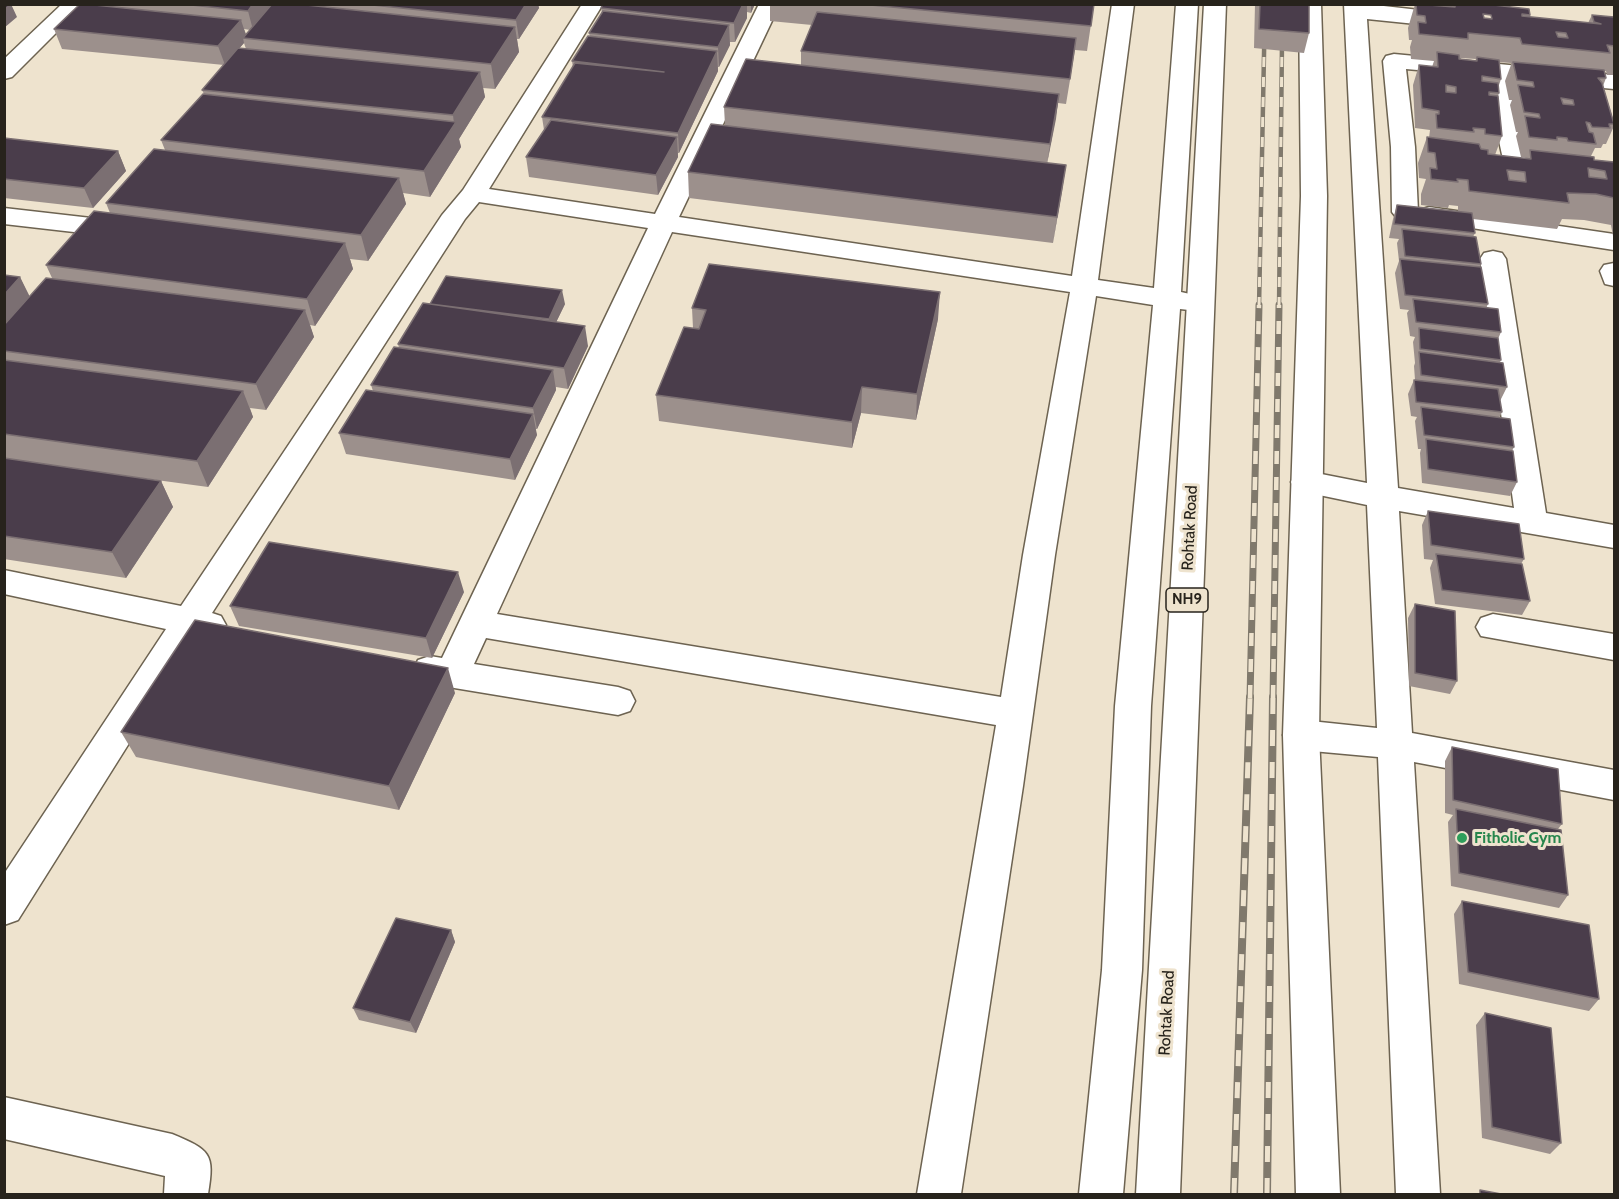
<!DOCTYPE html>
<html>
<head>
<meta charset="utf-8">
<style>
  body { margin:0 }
  #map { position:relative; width:1619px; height:1199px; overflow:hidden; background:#eee3ce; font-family:Cabin,sans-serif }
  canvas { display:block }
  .frame { position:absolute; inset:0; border:6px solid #27231c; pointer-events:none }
</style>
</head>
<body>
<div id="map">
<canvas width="1619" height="1199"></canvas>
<div class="frame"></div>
</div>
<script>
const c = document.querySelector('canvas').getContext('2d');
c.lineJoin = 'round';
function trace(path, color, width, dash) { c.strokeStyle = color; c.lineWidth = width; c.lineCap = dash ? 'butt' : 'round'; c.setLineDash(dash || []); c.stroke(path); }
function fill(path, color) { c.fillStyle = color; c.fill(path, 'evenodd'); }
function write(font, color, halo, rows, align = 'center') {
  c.font = font + ' Cabin,sans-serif'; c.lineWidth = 6; c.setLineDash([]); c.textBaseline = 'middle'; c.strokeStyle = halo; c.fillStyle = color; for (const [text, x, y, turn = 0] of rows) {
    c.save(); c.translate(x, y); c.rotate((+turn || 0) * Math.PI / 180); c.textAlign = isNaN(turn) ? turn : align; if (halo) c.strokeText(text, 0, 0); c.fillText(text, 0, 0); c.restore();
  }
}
const minor = new Path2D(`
  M62 4H85L12 77 4 79V59Z
  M582 4H603L489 189 655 214 759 4H780L679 217 1072 276 1112 4H1134L1098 280 1154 288 1176 4H1198L1181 292 1199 296 1203 302 1199 308 1189 310 1180 309 1151 706 1142 970 1123 1194H1079L1102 970 1115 706 1153 305 1096 296 1055 555 1023 786 961 1194H917L996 725 486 638 474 664 618 687 630 691 635 701 630 711 618 715 430 684 418 680 413 670 418 660 430 656 442 658 648 228 479 202 465 219 212 613 221 616 226 625 221 634 209 638 197 635 18 920 4 925V874L166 629 4 594V570L181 606 442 215 463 190ZM672 232 1070 292 1023 555 1001 697 497 614Z
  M1344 4H1366L1455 14 1463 16 1466 21 1463 26 1455 28 1367 19 1398 488 1514 508 1480 259 1484 253 1493 251 1502 253 1506 259 1546 513 1614 525V548L1399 511 1412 733 1614 770V800L1414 762 1440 1194H1396L1378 757 1301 750 1288 745 1283 735 1288 725 1301 720 1377 728 1367 505 1295 490 1291 482 1295 474 1306 471 1367 483Z
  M1394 54 1614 75V89L1508 79 1528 164 1525 169 1516 171 1507 169 1504 164 1485 76 1406 69 1415 147 1418 212 1414 217 1405 220 1396 217 1392 212 1391 147 1383 61 1386 56Z
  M1429 207 1614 234V250L1420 220 1416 215 1420 210Z
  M4 208 100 219 109 222 113 227 109 232 100 235 4 224Z
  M1614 263V286L1605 284 1600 271 1604 265Z
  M1493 614 1614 634V660L1481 636 1476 627 1481 618Z
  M4 1097 172 1134C210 1150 215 1153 208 1194H164L165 1176 4 1139Z`);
const highway = new Path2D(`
  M1204 4H1226L1180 1194H1136Z
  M1299 4H1321L1327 196 1319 735 1340 1194H1296L1283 735 1301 196Z`);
const railFar2 = new Path2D(`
  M1259 307 1265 4
  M1279 307 1282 43 1280 4`);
const railFar1 = new Path2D(`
  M1250 698 1259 305
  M1273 698 1279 305`);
const rail = new Path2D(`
  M1234 1194 1250 697
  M1267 1194 1273 697`);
const wall = new Path2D(`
  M92 4H538L539 8 519 39H517L519 52 495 89 483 88 485 97 459 139 461 147 430 197 403 193 406 204 368 261 350 259 353 269 315 326 310 325 314 337 266 410 250 408 253 417 208 487 90 471 161 481 173 507 126 578 4 559V275L20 277 29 297 52 278 46 265 110 213 106 203 165 150 161 140 204 94 202 90 224 65 62 49 54 29ZM244 29 250 30 246 34ZM244 43 246 49 239 48Z
  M603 4H755L751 13 747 12V18L735 42H730V45L719 67H718V71L679 153H678V157L658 195 529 177 526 157 544 130 542 117 573 68 572 61 590 37 589 33 602 13 601 8Z
  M770 4H1094L1087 51 1075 50 1066 104 1058 103 1047 163 1066 165 1053 243 689 198 688 172 725 125 724 107 801 65V51L812 25 770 21Z
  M1255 4H1309V33L1304 53 1254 48Z
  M1415 4 1453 7V4H1485L1530 15V17L1588 23 1592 15 1614 17V75H1607L1606 71H1604L1606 78 1603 86 1614 122V126L1606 144H1603L1601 148H1595L1591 156 1594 160 1614 162V236H1613L1611 225 1584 220 1562 219 1557 229 1473 219 1475 233 1473 237 1481 264 1480 267 1488 304 1486 308 1501 332 1498 339 1501 360 1500 362 1507 387 1500 401 1502 412 1499 418 1514 447 1512 451 1517 482 1510 496 1422 483 1420 453 1421 449H1418L1415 421 1417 417 1411 416 1408 394 1414 380H1415L1414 366 1415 363 1413 342 1415 337 1410 336 1407 313 1409 310 1400 309 1395 273 1399 261 1397 243 1399 239 1389 238 1393 219 1397 205 1458 211V206L1449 205 1448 208 1421 205V194L1426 179 1419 178 1418 163 1427 137 1429 138 1430 130 1415 128 1413 85 1419 65 1432 67 1434 61 1411 59 1410 47 1412 40H1409L1408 28ZM1483 14 1491 15 1492 19 1484 18ZM1461 58 1476 59 1475 61 1461 59ZM1499 62 1511 63V65L1505 81 1509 100H1512L1510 105 1516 132H1518L1516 136 1521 157 1526 158V159L1495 155 1502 136 1498 96 1499 93V85L1501 79Z
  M4 138 118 151 126 171 93 208 4 198Z
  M430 304H565L556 322 588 346 568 389 556 387V390L537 429H535L537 435 515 480 346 454 339 433 373 391 371 385 399 348 398 344Z
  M692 308 938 319 916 420 861 413 852 448 659 421 656 395 693 328Z
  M1428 511 1524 559 1521 564 1530 601 1522 615 1435 604 1430 568 1433 560 1424 559 1422 525Z
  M464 592 432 658 239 626 230 606Z
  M1415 604 1457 681 1450 694 1409 686 1408 618Z
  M455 693 399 810 136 757 121 732Z
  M1452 747 1562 824 1558 829 1568 895 1559 908 1451 886 1448 822 1453 815 1445 813V761Z
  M1462 901 1599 999 1589 1011 1459 984 1454 914Z
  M451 930 455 942 416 1033 359 1020 353 1008Z
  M1485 1013 1561 1143 1550 1154 1482 1138 1476 1025Z`);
const shadedWall = new Path2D(`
  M11 4 17 17 4 28V10Z
  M253 4H276L253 30 248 11Z
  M526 4H538L539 8 519 39 516 20Z
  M743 4H747V18L735 42 734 23Z
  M751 4H755L751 13Z
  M241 20 247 38H243L244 43 225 65 218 46Z
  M729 25 730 45 719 67 718 47Z
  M515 27 519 52 495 89 491 64Z
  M717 51 718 71 679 153 678 133Z
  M480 72 485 97 459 139 461 147 430 197 424 171 454 124 453 115Z
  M1059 94 1056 119 1046 169 1050 144Z
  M677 137 678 157 658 195 656 175Z
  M118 151 126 171 93 208 84 188Z
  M1066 165 1062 191 1053 243 1057 217Z
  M399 178 406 204 368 261 361 235Z
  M345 243 353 269 315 326 307 299Z
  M20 277 30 297 4 328V295Z
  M562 290 565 304 551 333 549 319Z
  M940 292 938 319 916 420 917 394Z
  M305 310 314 337 266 410 256 384Z
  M585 326 588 346 568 389 564 368Z
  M553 370 556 390 537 429 533 408Z
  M862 387 861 413 852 448V422Z
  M243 391 253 417 208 487 197 461Z
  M533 414 537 435 515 480 510 459Z
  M161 481 173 507 126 578 112 552Z
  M458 572 464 592 432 658 426 638Z
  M448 668 455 693 399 810 389 786Z
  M451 930 455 942 416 1033 410 1022Z`);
const building = new Path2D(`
  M4 4H11L4 10Z
  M80 4H85L241 20 218 46 54 29Z
  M182 4H253L248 11Z
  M272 4H297L515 27 491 64 243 38Z
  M363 4H526L516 20Z
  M603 4H743L734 23 601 8Z
  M860 4H1094L1091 26Z
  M1260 4H1309V33L1259 29Z
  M1416 4 1455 7V4H1485L1529 9 1530 15 1522 14V16L1601 24 1594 22 1592 15 1614 17V46L1607 45 1610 53 1522 44 1520 38 1468 33V39L1419 34 1418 22 1426 23 1425 16 1417 15ZM1483 14 1491 15 1492 19 1484 18ZM1556 32 1566 33 1568 38 1558 37Z
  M603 11 729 25 718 47 589 33Z
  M817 12 1076 38 1070 79 801 51Z
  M588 36 717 51 678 133 542 117 575 63 664 72 572 61Z
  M238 48 480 72 453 115 202 90Z
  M1437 52 1459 55V59L1477 61V57L1499 60 1501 79 1482 76V81L1498 83 1499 93 1489 92V95L1498 96 1502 136 1485 134V129L1473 128 1474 132 1437 128 1436 114H1439V111L1422 108 1419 65 1438 67ZM1446 85 1456 87V93L1446 92Z
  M746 59 1059 94 1050 144 724 107Z
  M1513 62 1604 70 1606 78H1598L1602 83 1614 124H1609L1610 128 1592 127 1590 123 1586 122 1589 132 1593 133 1596 144 1568 141 1567 138 1557 137V140L1529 137 1525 116 1540 118 1539 114 1524 112 1518 85 1534 87 1533 82 1517 80ZM1561 98 1573 100 1574 105 1563 104Z
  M203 94 456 122 424 171 161 140Z
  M551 120 677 137 656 175 526 157Z
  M711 124 1066 165 1057 217 688 172Z
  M1427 137 1479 144 1481 149 1488 150V154L1531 159 1530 150 1594 157V160L1614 162V198L1596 194 1567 193 1569 203 1469 191 1468 180 1457 179 1458 182 1431 179 1430 168 1437 169 1435 153 1428 152ZM1588 168 1605 171 1607 179 1589 177ZM1507 170 1525 172 1526 182 1509 180Z
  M4 138 118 151 84 188 4 179Z
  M154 149 399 178 361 235 106 203Z
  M1397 205 1472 213 1475 233 1394 224Z
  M94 211 345 243 307 299 46 265Z
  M1402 229 1476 237 1481 264 1405 256Z
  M1400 259 1481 267 1488 304 1405 295Z
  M709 264 940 292 917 394 862 387 852 422 656 395 684 327 699 329 706 310 692 308Z
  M4 275 20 277 4 295Z
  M446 276 562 290 549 319 430 304Z
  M46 278 305 310 256 384 4 351V325Z
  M1413 299 1498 309 1501 332 1416 322Z
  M423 303 585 326 564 368 398 344Z
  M1419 328 1498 338 1501 360 1420 349Z
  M394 347 553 370 533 408 371 385Z
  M1419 352 1503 363 1507 387 1421 375Z
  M4 360 243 391 197 461 4 434Z
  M1414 380 1498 389 1502 412 1416 402Z
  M366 390 533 414 510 459 339 433Z
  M1421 407 1510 419 1514 447 1424 435Z
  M1426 439 1513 451 1517 482 1428 469Z
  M4 458 161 481 112 552 4 536Z
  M1428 511 1519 524 1524 559 1431 545Z
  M269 542 458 572 426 638 230 606Z
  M1436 554 1522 564 1530 601 1442 590Z
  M1415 604 1455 611 1457 681 1415 673Z
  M195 620 448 668 389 786 121 732Z
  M1452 747 1558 769 1562 824 1453 800Z
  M1456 809 1561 830 1568 895 1459 873Z
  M1462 901 1589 925 1599 999 1468 972Z
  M396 918 451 930 410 1022 353 1008Z
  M1485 1013 1551 1028 1561 1143 1492 1127Z
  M1480 1190 1501 1194H1480Z`);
const markers = [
  [1462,838,6,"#2e9e5b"]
];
const shields = [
  [1187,600,42]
];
const shieldNames = [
  ["NH9",1187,600]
];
const streetNames = [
  ["Rohtak Road",1190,528,-87],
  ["Rohtak Road",1167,1013,-87]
];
const leisureNames = [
  ["Fitholic Gym",1474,838]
];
trace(minor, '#6d6351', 3);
trace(highway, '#6d6351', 3);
fill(minor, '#fff');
fill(highway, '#fff');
trace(railFar2, '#80796c', 4.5);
trace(railFar1, '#80796c', 7);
trace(rail, '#80796c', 8);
trace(railFar2, '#eee3ce', 3, [10]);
trace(railFar1, '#eee3ce', 4.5, [13]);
trace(rail, '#eee3ce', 5, [16]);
fill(wall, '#9c908c');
fill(shadedWall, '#7b6f72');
fill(building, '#4a3d4b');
trace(building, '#7b6f72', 1.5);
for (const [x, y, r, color] of markers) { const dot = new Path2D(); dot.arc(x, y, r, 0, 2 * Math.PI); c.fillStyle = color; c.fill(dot); trace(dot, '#eee3ce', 2); }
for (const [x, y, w] of shields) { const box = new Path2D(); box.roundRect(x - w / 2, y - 12, w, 24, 4.5); c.fillStyle = '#eee3ce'; c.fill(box); trace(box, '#27231c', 1.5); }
write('bold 15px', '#27231c', null, shieldNames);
write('16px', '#27231c', '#eee3ce', streetNames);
write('bold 16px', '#27864d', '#eee3ce', leisureNames, 'left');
</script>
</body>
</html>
